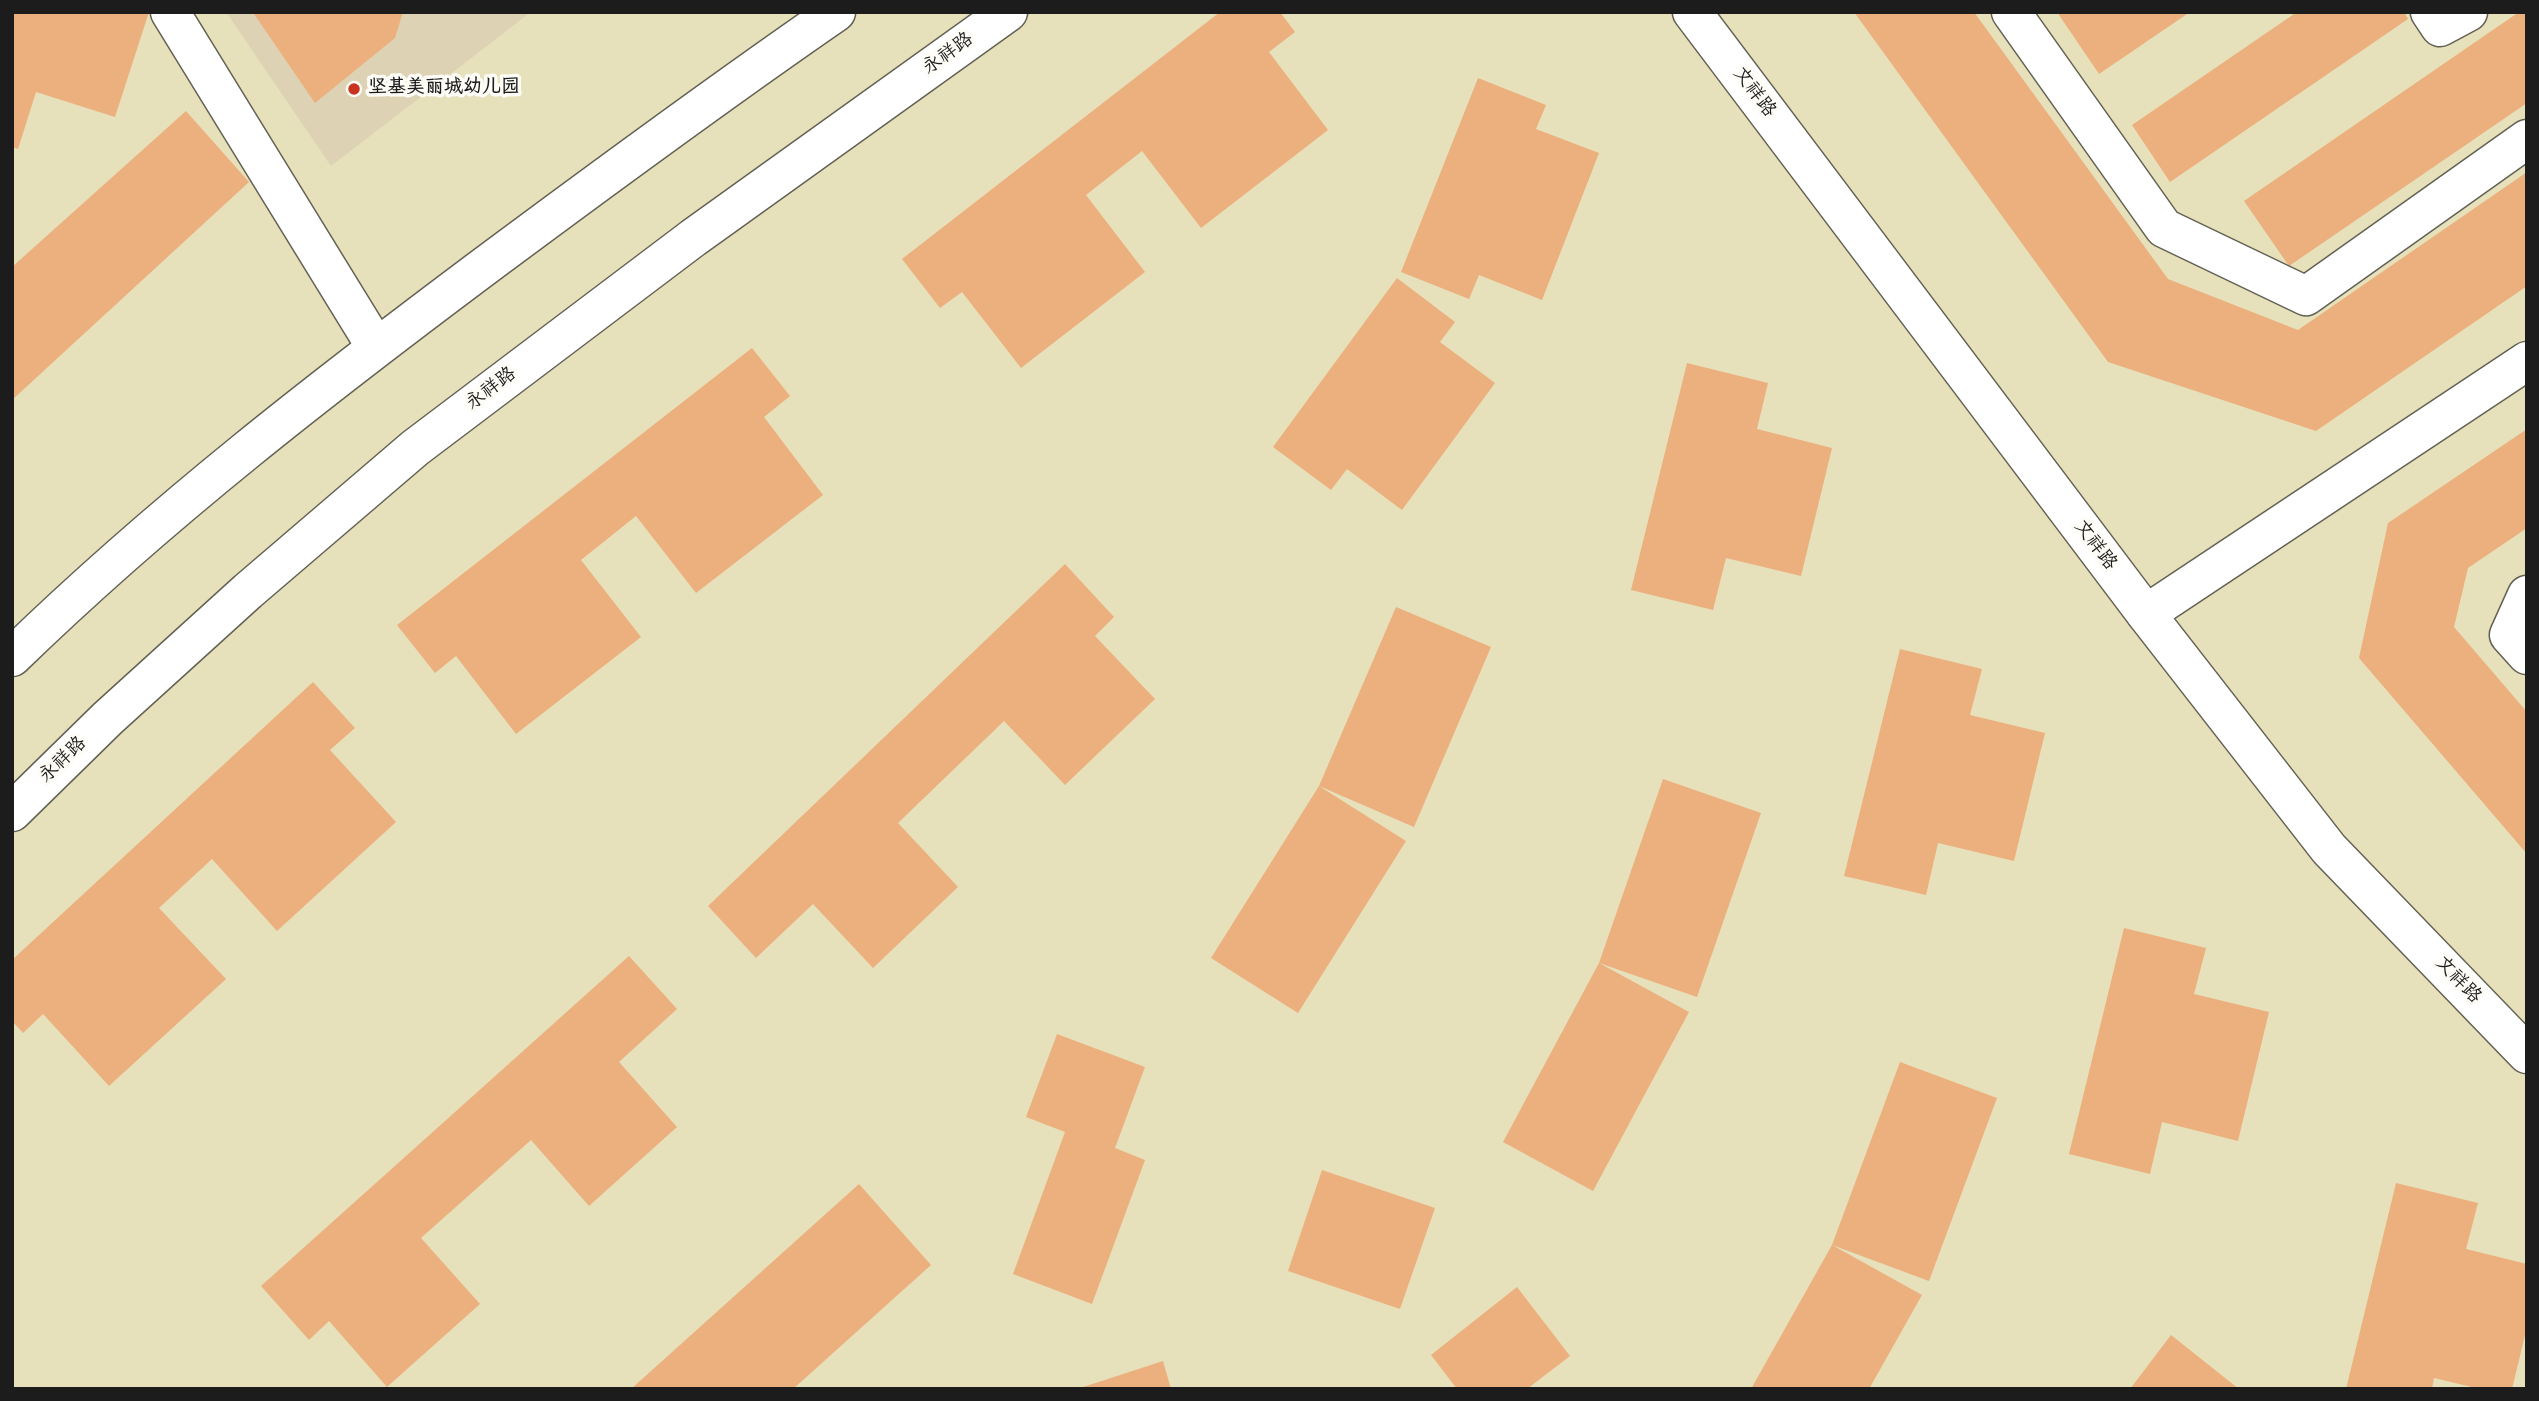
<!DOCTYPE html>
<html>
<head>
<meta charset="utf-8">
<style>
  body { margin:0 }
  #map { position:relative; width:2539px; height:1401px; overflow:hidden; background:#e6e0bb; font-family:Kalam,sans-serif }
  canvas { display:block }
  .frame { position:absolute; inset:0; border:14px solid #1c1c1c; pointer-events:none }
</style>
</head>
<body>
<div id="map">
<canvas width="2539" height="1401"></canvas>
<div class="frame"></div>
</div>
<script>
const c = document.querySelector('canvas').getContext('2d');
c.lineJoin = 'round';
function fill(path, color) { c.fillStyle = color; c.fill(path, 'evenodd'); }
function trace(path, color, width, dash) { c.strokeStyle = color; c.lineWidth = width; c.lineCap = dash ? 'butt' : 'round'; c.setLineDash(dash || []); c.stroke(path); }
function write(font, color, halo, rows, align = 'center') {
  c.font = font + ' Kalam,"LXGW WenKai TC",sans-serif'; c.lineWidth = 7; c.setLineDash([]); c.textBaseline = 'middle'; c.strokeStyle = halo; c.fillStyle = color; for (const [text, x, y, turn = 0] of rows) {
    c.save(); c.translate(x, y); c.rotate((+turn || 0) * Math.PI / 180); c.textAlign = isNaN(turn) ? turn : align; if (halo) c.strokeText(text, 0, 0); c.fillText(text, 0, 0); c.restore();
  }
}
const built = new Path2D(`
  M226 12H531L331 166Z`);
const building = new Path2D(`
  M12 12H149L115 117 36 92 18 149 12 147Z
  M256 12H403L395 38 315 103 254 14Z
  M1220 12H1280L1295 32 1269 52 1328 130 1201 228 1142 151 1086 195 1145 272 1021 368 962 292 940 308 902 259Z
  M1854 12H1974L2168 279 2298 330 2527 172V286L2316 431 2108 362Z
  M2057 12H2190L2099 74Z
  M2297 12H2404L2408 19 2170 182 2132 125Z
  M2519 12H2527V103L2289 266 2244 201Z
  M1478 78 1546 105 1536 129 1599 153 1542 300 1479 275 1469 299 1401 272Z
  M186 111 249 182 12 400V267Z
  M1397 278 1455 322 1440 342 1495 383 1402 510 1347 469 1331 490 1273 447Z
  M752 348 790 396 764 417 823 495 696 593 636 516 581 560 641 637 516 734 456 656 435 673 397 625Z
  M1687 363 1768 383 1757 429 1832 448 1801 576 1726 558 1713 610 1631 590Z
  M2527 429V528L2468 568 2454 627 2527 712V854L2359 658 2388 523Z
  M1065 564 1114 617 1095 636 1155 699 1065 785 1004 721 898 823 958 887 873 968 813 904 756 958 708 906Z
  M1396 607 1491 647 1414 827 1319 786Z
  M1900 649 1982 669 1970 715 2045 733 2014 861 1938 843 1926 895 1844 876Z
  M313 682 355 728 330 750 396 822 277 931 212 859 159 908 226 979 109 1086 43 1014 23 1033 12 1021V960Z
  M1663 779 1761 813 1697 997 1599 963 1689 1012 1593 1191 1503 1142 1599 963Z
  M1319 786 1406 841 1298 1013 1211 958Z
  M2124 928 2206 948 2194 994 2269 1012 2238 1141 2162 1122 2150 1174 2069 1154Z
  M629 956 677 1009 619 1062 677 1127 589 1206 531 1140 421 1238 480 1304 387 1387 329 1321 309 1340 261 1286Z
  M1057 1034 1145 1067 1115 1148 1145 1160 1092 1304 1013 1274 1065 1132 1026 1117Z
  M1900 1062 1997 1098 1929 1281 1832 1245Z
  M1322 1170 1435 1208 1400 1309 1288 1271Z
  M2396 1183 2478 1203 2466 1249 2527 1264V1327L2512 1389H2480L2434 1378 2432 1389H2346Z
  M859 1184 931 1265 793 1389H631Z
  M1832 1245 1922 1295 1869 1389H1751Z
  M1517 1287 1570 1356 1527 1389H1457L1431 1355Z
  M2171 1335 2239 1389H2130Z
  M1163 1361 1171 1389H1080V1388Z`);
const street = new Path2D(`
  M170 12 376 347
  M2011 12 2164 228 2306 296 2527 139
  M2430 12 2440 27 2468 12
  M2527 595 2509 635 2527 655
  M2146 614 2527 361`);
const secondary = new Path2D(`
  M1692 12 2146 614 2329 849 2527 1054
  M12 657C161 512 327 384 493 260 606 176 720 92 836 12
  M12 812 108 718 248 591 415 448 693 238 1008 12`);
const markers = [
  [354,89,7,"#c8321e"]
];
const streetNames = [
  ["永祥路",949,55,-36],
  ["文祥路",1753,93,53],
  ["永祥路",492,390,-37],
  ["文祥路",2094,546,53],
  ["永祥路",64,761,-44],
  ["文祥路",2457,981,46]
];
const poiNames = [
  ["坚基美丽城幼儿园",368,89]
];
fill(built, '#ded2b4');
fill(building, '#ecb07e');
trace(street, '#636154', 41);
trace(secondary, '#636154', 41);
trace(street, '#fff', 38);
trace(secondary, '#fff', 38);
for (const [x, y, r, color] of markers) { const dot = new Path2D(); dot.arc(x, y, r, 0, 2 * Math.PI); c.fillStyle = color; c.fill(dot); trace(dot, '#fdfcf7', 2.5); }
write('19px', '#1c1c1c', '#fdfcf7', streetNames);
write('bold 19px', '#1c1c1c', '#fdfcf7', poiNames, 'left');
</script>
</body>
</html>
